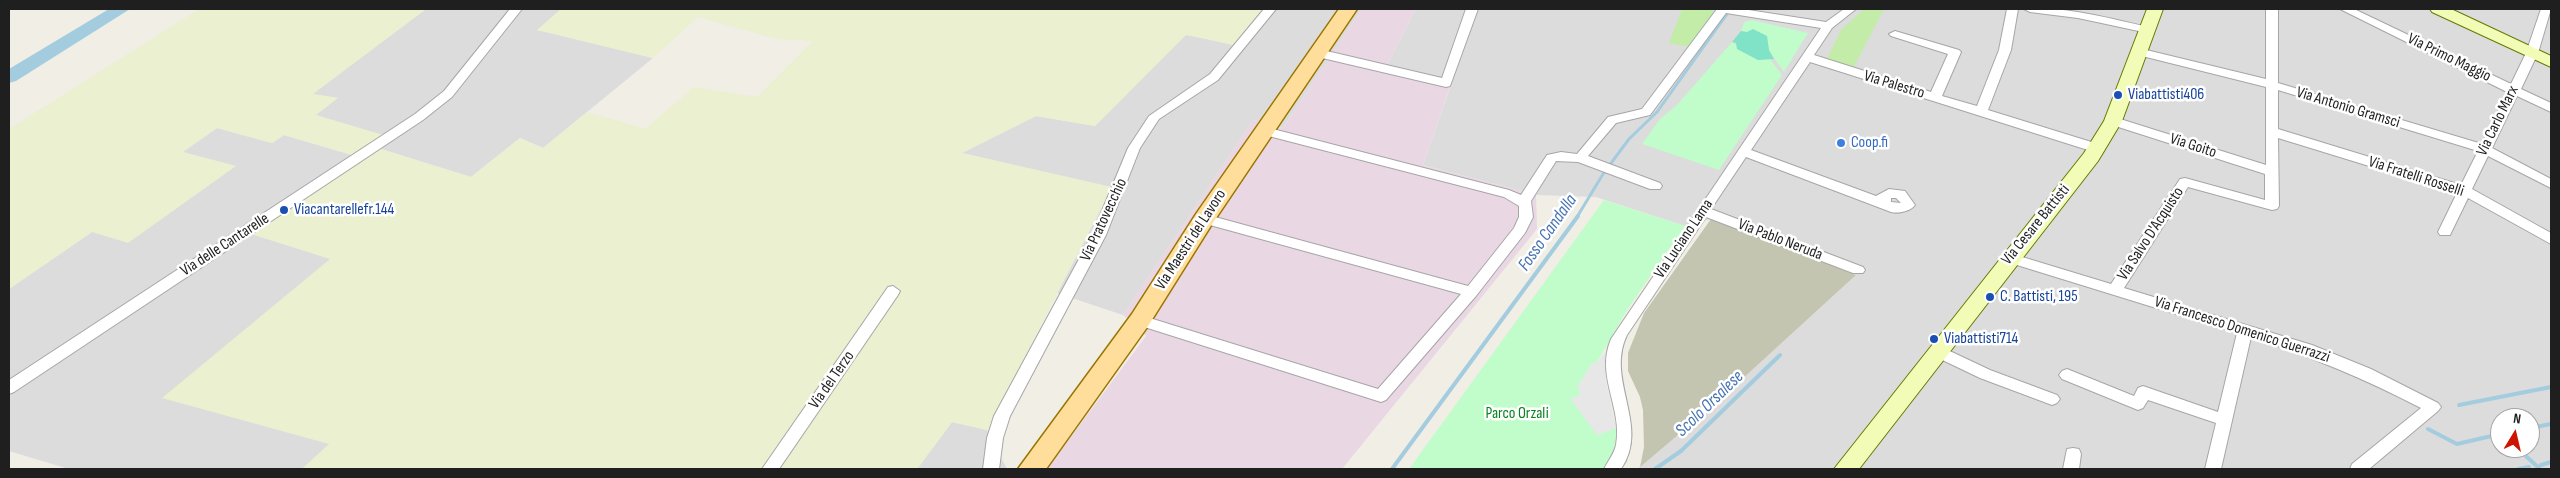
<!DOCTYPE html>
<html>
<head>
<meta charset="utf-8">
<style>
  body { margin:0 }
  #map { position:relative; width:2560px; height:478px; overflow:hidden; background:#f0eee5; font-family:"Sofia Sans Condensed",sans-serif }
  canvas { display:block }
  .frame { position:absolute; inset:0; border:10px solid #1f1f1f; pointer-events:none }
  .north { position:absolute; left:2490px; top:408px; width:50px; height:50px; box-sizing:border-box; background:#fff; border:1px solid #a5a5a5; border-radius:50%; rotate:9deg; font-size:14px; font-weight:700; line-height:20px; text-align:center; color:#1f1f1f }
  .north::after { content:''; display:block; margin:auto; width:18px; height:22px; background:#ce1400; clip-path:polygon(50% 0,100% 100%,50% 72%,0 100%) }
</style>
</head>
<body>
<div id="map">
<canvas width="2560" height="478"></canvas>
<div class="frame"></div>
<div class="north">N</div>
</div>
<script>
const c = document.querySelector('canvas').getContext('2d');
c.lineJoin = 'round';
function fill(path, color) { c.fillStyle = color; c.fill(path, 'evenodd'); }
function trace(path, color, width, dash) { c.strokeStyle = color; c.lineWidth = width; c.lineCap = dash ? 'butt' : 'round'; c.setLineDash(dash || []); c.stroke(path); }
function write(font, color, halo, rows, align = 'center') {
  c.font = font + ' "Sofia Sans Condensed",sans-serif'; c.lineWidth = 5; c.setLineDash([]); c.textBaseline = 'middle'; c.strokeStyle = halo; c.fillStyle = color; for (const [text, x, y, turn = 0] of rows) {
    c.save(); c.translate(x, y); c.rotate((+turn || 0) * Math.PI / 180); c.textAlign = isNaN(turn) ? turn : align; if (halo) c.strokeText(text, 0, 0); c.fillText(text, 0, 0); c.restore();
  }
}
const residential = new Path2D(`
  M426 9H561L538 30 653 58 543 148 520 138 471 177 381 149 249 233 331 259 330 444 302 469H69L9 451V289L92 232 235 166 182 152 217 128 272 143 284 135 352 155 382 135 315 115 337 98 312 94Z
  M1265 9H1362L1283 128 1253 120 1123 315 1057 293 1112 188 962 153 1036 116 1095 126 1186 34 1233 45Z
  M1416 9H2551V469H1637L1716 403 1856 275 1711 219 1685 226 1596 197 1536 195 1423 165 1452 82 1387 65ZM2500 418H2530V448H2500Z
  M952 422 987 430 1007 469H917Z`);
const industrial = new Path2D(`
  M1362 9H1416L1387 65 1452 81 1423 165 1536 195 1537 229 1342 469H1047L1146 336 1123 315 1253 120 1283 128Z`);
const construction = new Path2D(`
  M1711 219 1856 275 1716 403 1640 467 1644 447 1643 410 1640 397 1628 371V353L1644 313Z`);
const farmland = new Path2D(`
  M199 9H426L313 94 338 98 316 115 383 135 352 155 284 135 272 143 217 128 183 152 236 166 128 243 92 232 9 289V129Z
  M561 9H1265L1234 45 1186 35 1095 126 1036 116 962 153 1112 187 987 430 952 422 917 469H302L329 444 162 398 330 259 248 233 381 149 471 177 520 138 543 148 587 112 645 129 694 87 757 97 813 41 777 39 698 17 653 58 537 30Z`);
const grass = new Path2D(`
  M1682 9H1708L1715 12 1689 47 1669 43Z
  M1864 9H1884L1854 67 1827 59 1841 30Z`);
const park = new Path2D(`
  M1752 20 1808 33 1784 72C1773 57 1760 34 1741 31L1744 22Z
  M1732 42 1758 60 1770 59 1782 75 1719 170 1642 144 1660 119 1676 106Z
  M1604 200 1685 226 1627 310 1596 364 1593 363 1577 387 1579 388V396L1597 435 1616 428C1617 444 1612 457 1602 469H1409Z`);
const pitch = new Path2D(`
  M1753 29 1767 36 1769 50 1774 59 1758 60 1737 49 1736 43 1732 42 1741 31 1747 32Z`);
const parking = new Path2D(`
  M1605 352 1606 382 1616 428 1597 435 1570 398 1579 396V388L1577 387 1593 362 1597 363Z`);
const streamFar1 = new Path2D(`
  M1577 217 1603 174 1629 139 1657 112 1727 14`);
const stream = new Path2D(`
  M2459 405 2551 387
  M2530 428 2551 424
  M2428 429 2457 444 2500 434
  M2517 448 2540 469
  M2541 465 2551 462
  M1392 469 1578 216
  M1655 469 1681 451 1780 355
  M2518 469 2529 467`);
const river = new Path2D(`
  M109 9H130L16 81 9 83V69Z`);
const street = new Path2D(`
  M510 9H522L452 97 423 120 14 392 9 394V380L415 114 444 91Z
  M1264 9H1276L1218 80 1159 119 1140 148 1106 235 1010 416 1003 438 999 469H983L987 438 994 416 1092 235 1128 148 1149 116 1210 74Z
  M1466 9H1478L1450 86 1446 87 1318 57 1312 53 1318 49 1442 78Z
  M1717 9H1742L1826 22 1844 9H1856L1832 28 1814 55 1931 92 1948 54 1891 36 1889 34 1895 31 1959 50 1961 52 1942 96 1977 106 1999 50 2007 9H2018L2011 50 1988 110 2101 145 2102 148 2101 151H2091L1810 62 1751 150 1876 196 1889 189 1905 191 1915 205C1911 211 1898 214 1891 212L1746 157 1711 209 1863 267 1865 270 1863 273H1853L1706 217 1627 335C1605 380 1651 426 1621 469H1604C1608 461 1614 454 1616 445 1623 408 1595 376 1611 339L1821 28 1726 13 1650 115 1616 123 1588 156 1660 183 1662 186 1660 189H1650L1578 162 1556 161 1531 201 1533 217 1525 233 1476 296 1386 400 1381 402 1135 324 1133 320 1135 316 1140 315 1378 389 1461 294 1199 222 1197 219 1199 216 1204 214 1468 286 1514 228 1519 217V206L1504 197 1261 134 1259 131 1261 128 1265 127 1509 190 1521 195 1547 155 1561 152 1577 154 1608 117 1642 109ZM1891 198H1896L1901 203 1891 202Z
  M2024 9C2066 6 2107 18 2148 27L2154 30 2148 33 2078 18 2030 12Z
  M2266 9H2278V83L2482 144 2507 92 2340 9H2354L2511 84 2526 53 2541 9H2551L2538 53 2521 89 2551 103V112L2517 96 2492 148 2551 179V188L2488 156 2472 189 2551 233V244L2468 198 2450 235H2440L2438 232 2457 193 2278 138 2279 206 2277 209 2272 210 2188 187 2124 288 2312 345 2371 369 2438 403 2441 407 2438 411 2369 469H2350L2352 464 2421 408C2365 379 2310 356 2251 337L2221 469H2205L2216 423 2148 400 2143 408 2138 410 2062 379 2059 375 2062 371 2067 369 2134 396 2138 388 2143 386 2218 412 2237 333 2004 261 2002 258 2009 253 2111 284 2180 179 2185 178 2265 200V174L2109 124 2107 121 2109 118H2117L2266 165V87L2134 54 2132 52 2138 48 2266 79ZM2278 90 2478 151 2461 185 2278 129Z
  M893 286 900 291 898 295 779 469H762L888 287Z
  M1937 345 1990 370 2057 395 2060 399 2057 403 2052 405 1980 378 1932 355 1930 351 1932 347Z
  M2073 448 2079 449 2081 454 2079 469H2063L2067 449Z`);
const secondary = new Path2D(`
  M2147 9H2163L2122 121 2098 161 1859 469H1834L2084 153 2104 121Z
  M2430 9H2451L2551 56V67L2432 12Z`);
const primary = new Path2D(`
  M1339 9H1357L1212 224 1148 326 1046 469H1018L1132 314 1196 214Z`);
const markers = [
  [2118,95,5,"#1a4fb4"],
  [1841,143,5,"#3f7fe0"],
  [284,210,5,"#1a4fb4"],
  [1990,297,5,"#1a4fb4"],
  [1934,339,5,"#1a4fb4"]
];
const streetNames = [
  ["Via Primo Maggio",2449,58,26],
  ["Via Palestro",1894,85,17],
  ["Via Antonio Gramsci",2348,108,17],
  ["Via Carlo Marx",2498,121,-64],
  ["Via Goito",2193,146,18],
  ["Via Fratelli Rosselli",2416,177,18],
  ["Via Pratovecchio",1104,220,-65],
  ["Via Cesare Battisti",2036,225,-51],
  ["Via Salvo D'Acquisto",2151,234,-57],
  ["Via Luciano Lama",1684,239,-56],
  ["Via Maestri del Lavoro",1191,240,-57],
  ["Via Pablo Neruda",1780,240,21],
  ["Via delle Cantarelle",225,245,-33],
  ["Via Francesco Domenico Guerrazzi",2242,330,18],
  ["Via del Terzo",832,380,-55]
];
const transitNames = [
  ["Viabattisti406",2128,95],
  ["Viacantarellefr.144",294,210],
  ["C. Battisti, 195",2000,297],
  ["Viabattisti714",1944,339]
];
const shopNames = [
  ["Coop.fi",1851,143]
];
const parkNames = [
  ["Parco Orzali",1517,414]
];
const waterNames = [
  ["Fosso Candalla",1548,233,-55],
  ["Scolo Orsalese",1710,404,-44]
];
fill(residential, '#dddcdc');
fill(industrial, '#ead7e4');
fill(construction, '#c3c5b0');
fill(farmland, '#eaf0d0');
fill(grass, '#c3eca9');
fill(park, '#c1fccb');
fill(pitch, '#80e2c6');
fill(parking, '#e7e7e7');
trace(streamFar1, '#a4ccdf', 3);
trace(stream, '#a4ccdf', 4);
fill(river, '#a4ccdf');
trace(street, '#a6a6a6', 2);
trace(secondary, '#627c00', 2);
trace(primary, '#9a7600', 3);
fill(street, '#fff');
fill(secondary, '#f2fcb7');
fill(primary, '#ffde9b');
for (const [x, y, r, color] of markers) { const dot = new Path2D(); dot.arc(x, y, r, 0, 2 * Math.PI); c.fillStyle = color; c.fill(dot); trace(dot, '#fff', 2); }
write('16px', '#1f1f1f', '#fff', streetNames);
write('16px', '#164399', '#fff', transitNames, 'left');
write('16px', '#366cbe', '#fff', shopNames, 'left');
write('16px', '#07831e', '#fff', parkNames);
write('italic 18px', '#4773b3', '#fff', waterNames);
</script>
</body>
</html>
